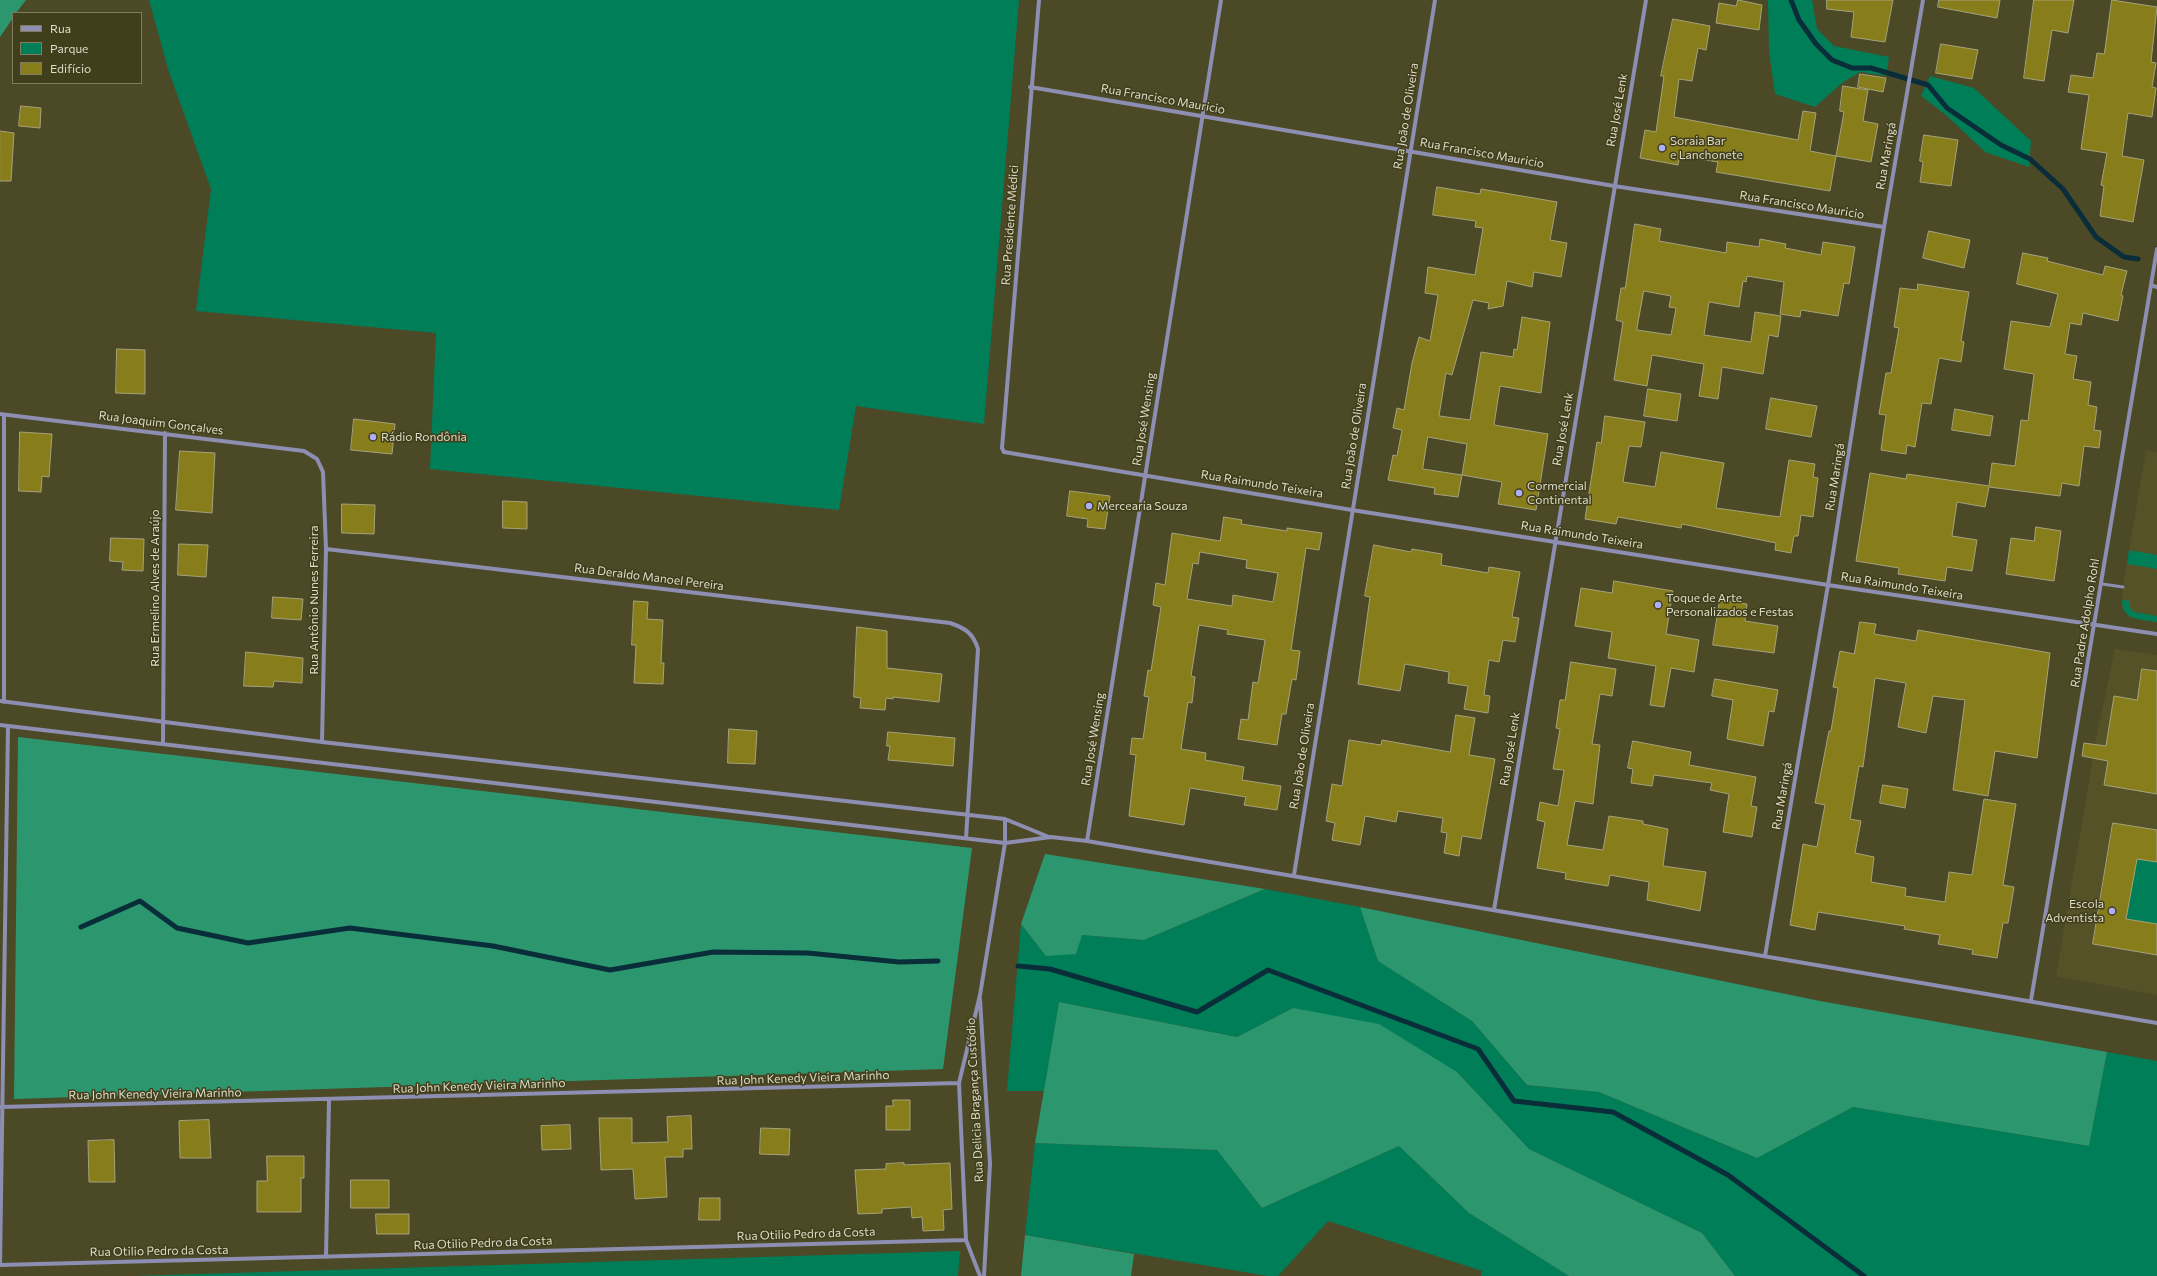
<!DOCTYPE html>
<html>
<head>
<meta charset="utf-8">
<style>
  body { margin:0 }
  #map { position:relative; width:2157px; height:1276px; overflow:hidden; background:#4c4927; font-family:Commissioner,sans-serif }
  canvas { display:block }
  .legend { position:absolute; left:12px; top:12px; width:130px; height:72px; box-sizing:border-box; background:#413e1c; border:1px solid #7f7d61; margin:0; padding:5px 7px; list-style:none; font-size:12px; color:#dddcc9 }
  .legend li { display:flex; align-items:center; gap:8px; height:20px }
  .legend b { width:20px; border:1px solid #7f7d61 }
</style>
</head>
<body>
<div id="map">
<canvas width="2157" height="1276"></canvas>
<ul class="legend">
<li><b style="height:5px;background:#8d8eb1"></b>Rua</li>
<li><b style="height:11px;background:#007e58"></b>Parque</li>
<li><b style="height:11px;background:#877e1b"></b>Edifício</li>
</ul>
</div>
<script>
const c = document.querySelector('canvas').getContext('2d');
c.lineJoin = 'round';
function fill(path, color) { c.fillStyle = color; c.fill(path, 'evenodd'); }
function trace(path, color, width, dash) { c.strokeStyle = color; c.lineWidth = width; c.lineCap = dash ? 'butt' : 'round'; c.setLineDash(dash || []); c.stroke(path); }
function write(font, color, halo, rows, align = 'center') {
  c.font = font + ' Commissioner,sans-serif'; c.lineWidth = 3; c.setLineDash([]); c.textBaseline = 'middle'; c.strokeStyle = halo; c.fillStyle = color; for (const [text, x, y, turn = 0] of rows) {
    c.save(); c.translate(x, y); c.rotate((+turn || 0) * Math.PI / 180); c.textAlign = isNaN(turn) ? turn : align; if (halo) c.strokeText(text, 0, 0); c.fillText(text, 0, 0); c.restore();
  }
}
const built = new Path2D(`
  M2146 450 2157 452V622L2130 618 2122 608 2123 587Z
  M2115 649 2157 655V995L2056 976 2093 758 2082 756 2084 743 2095 744Z`);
const green = new Path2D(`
  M149 0H1019L984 424 856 406 839 510 430 469 436 333 196 311 211 189 168 69Z
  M1768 0H1812L1817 29 1834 46 1889 57 1886 76 1860 72 1842 83 1815 107 1775 94 1769 51Z
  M1930 76 1974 88 2031 141 2029 167 1985 152 1946 115 1921 96Z
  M2129 550 2157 555V569L2127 564Z
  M2122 600 2130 601V608L2134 612 2157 616V622C2140 619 2122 621 2122 600Z
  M2137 859 2157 862V924L2126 919Z
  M1265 889 1360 907 1378 961 1472 1021 1527 1085 1599 1092 1757 1158 1853 1107 2089 1146 2107 1052 2157 1061V1276H1735L1702 1233 1529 1149 1457 1072 1293 1008 1237 1037 1059 1002 1044 1091H1007L1021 924 1046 956 1082 935 1144 940Z
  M1035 1143 1217 1150 1262 1208 1399 1146 1469 1213 1569 1276H1481L1482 1271 1328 1221 1278 1276H1268L1025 1235Z
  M960 1251 958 1276H133Z`);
const forest = new Path2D(`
  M0 0H26L16 13H13V18L0 37Z
  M18 737 972 848 943 1069 14 1099Z
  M1045 854 1265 889 1144 940 1082 935 1076 954 1046 956 1021 924Z
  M1360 907 1820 1001 2107 1052 2089 1146 1853 1107 1757 1158 1599 1092 1527 1085 1472 1021 1378 961Z
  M1059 1002 1237 1037 1293 1008 1379 1024 1457 1072 1529 1149 1702 1233 1735 1276H1569L1469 1213 1399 1146 1262 1208 1217 1150 1035 1143Z
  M1025 1235 1134 1254 1131 1276H1021Z`);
const stream = new Path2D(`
  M1791 0 1799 20 1816 44 1832 60 1852 68H1871L1928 85 1947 108 2001 145 2030 159 2063 189 2096 237 2124 257 2138 259
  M81 927 140 901 177 928 248 943 350 928 493 946 610 970 713 952 808 953 899 962 938 961
  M1018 966 1050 969 1197 1012 1268 970 1478 1049 1514 1101 1613 1112 1728 1175 1864 1276`);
const building = new Path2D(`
  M1738 0 1762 5 1759 30 1716 23 1719 3 1736 6Z
  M1827 0H1893L1885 42 1851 37 1854 12 1827 9Z
  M1939 0H2000L1997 18 1938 7Z
  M2034 0H2074L2068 33 2052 30 2044 81 2024 78Z
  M2112 0 2157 7 2151 62 2156 63 2152 87 2156 88 2152 117 2128 113 2122 156 2144 160 2133 222 2100 216 2104 186 2101 185 2107 153 2081 149 2089 95 2068 92 2071 75 2093 78 2097 53 2104 54Z
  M1673 19 1710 26 1706 50 1698 48 1692 81 1679 79 1674 117 1798 140 1803 111 1816 113 1810 151 1836 156 1830 191 1716 172 1718 162 1680 156 1678 165 1640 158 1645 130 1656 132 1664 76H1661Z
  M1941 44 1978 50 1972 79 1936 73Z
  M1860 74 1886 78 1883 92 1858 87Z
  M1843 86 1868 90 1863 121 1878 124 1871 162 1836 156 1844 112 1840 111Z
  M21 106 41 108 40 128 19 126Z
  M0 131 14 133 11 181H0Z
  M1924 135 1958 140 1951 186 1920 182 1923 162 1920 161Z
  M1437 187 1480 194 1481 189 1557 202 1550 240 1567 243 1561 277 1534 272 1532 287 1507 281 1503 306 1488 309 1489 303 1473 300 1452 375 1446 373 1439 416 1470 420 1481 352 1513 357 1514 349 1517 350 1522 317 1550 322 1541 393 1500 386 1494 425 1548 434 1536 510 1498 504 1502 482 1462 475 1458 497 1434 494 1435 488 1388 480 1393 455 1397 456 1402 430 1393 428 1397 408 1404 410 1412 363 1419 337 1430 341 1438 295 1425 293 1428 267 1475 275 1483 228 1475 227 1476 221 1433 215ZM1428 437 1467 444 1462 475 1423 469Z
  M1635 224 1661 229 1659 241 1726 253 1727 242 1759 247 1760 239 1786 244 1785 248 1821 255 1823 242 1855 247 1849 284 1844 283 1838 316 1801 310 1800 317 1780 314 1784 282 1747 276 1746 282 1743 281 1739 307 1709 302 1704 335 1751 342 1755 312 1781 316 1778 337 1769 335 1763 374 1722 367 1718 399 1699 396 1704 364 1652 355 1647 386 1614 380 1623 322 1616 320 1621 288H1625ZM1644 291 1671 296 1669 307 1676 308 1671 335 1637 330Z
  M1929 231 1970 240 1964 268 1923 258Z
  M2023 253 2048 258 2047 261 2103 275 2105 266 2127 271 2121 295 2123 296 2118 321 2083 313 2081 325 2070 323 2065 354 2077 356 2073 379 2091 382 2088 405 2097 407 2094 430 2101 431 2099 448 2084 446 2079 486 2062 483 2060 496 1989 487 1985 507 1957 502 1952 536 1977 540 1972 571 1947 567 1945 581 1898 574 1899 568 1856 561 1870 473 1906 479 1907 474 1989 486 1992 463 2015 466 2021 420 2028 421 2034 374 2004 369 2011 321 2050 327 2058 294 2017 284Z
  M1918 284 1969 292 1961 341 1964 342 1961 362 1939 358 1931 404 1922 403 1915 447 1907 445 1906 454 1881 450 1886 415 1879 414 1886 373H1891L1899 328 1894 327 1900 288 1917 290Z
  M117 349 145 350V394L116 393Z
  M1648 389 1681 394 1677 421 1644 416Z
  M1771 398 1817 406 1811 437 1766 429Z
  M1955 409 1993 416 1990 436 1952 430Z
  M1605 416 1645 422 1641 447 1629 446 1623 482 1655 487 1661 452 1724 463 1716 508 1780 517 1789 460 1815 464 1813 477 1818 478 1813 517 1801 515 1798 536H1794L1791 553 1775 550 1776 543 1682 524 1681 528 1618 517 1616 524 1585 519 1597 442 1601 443Z
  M354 419 395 424 392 454 351 450Z
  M20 432 52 434 49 477 42 476 41 492 19 491Z
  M180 451 215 453 212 513 176 510Z
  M1070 491 1110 496 1105 529 1087 527 1088 519 1067 516Z
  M503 501 527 502V529L503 528Z
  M342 504 375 505 374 534 342 533Z
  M1224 517 1242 520 1241 524 1287 531V528L1322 533 1319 550 1306 548 1291 650 1300 651 1296 680 1292 679 1286 714H1282L1277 745 1238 739 1241 719 1248 720 1253 682 1258 683 1265 640 1227 634 1228 630 1199 625 1191 676 1195 677 1192 703 1188 702 1181 749 1206 753 1205 760 1244 767 1242 780 1281 786 1277 810 1244 805 1246 797 1190 788 1184 825 1129 816 1136 755 1130 754 1132 738 1143 739 1149 697 1144 696 1148 670 1151 671 1161 607 1153 605 1156 583 1165 585 1172 533 1220 541ZM1200 552 1247 560 1246 568 1278 573 1273 602 1233 595 1232 606 1187 599 1193 563 1198 564Z
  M2036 527 2061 531 2054 581 2006 574 2011 538 2034 541Z
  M111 538 144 539 143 571 122 570 123 562 110 561Z
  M179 544 208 545 206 577 178 575Z
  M1374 545 1411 552 1412 549 1442 554 1441 565 1488 573 1489 567 1520 572 1512 617 1519 618 1515 642 1503 640 1499 662 1489 660 1484 695 1490 696 1488 713 1464 709 1468 686 1448 683 1449 672 1405 664 1400 691 1358 684 1370 597 1365 596Z
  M1614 581 1673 591 1666 634 1699 640 1694 672 1671 668 1664 707 1650 705 1656 666 1608 658 1612 632 1575 626 1581 588 1612 593Z
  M273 597 303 599 301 620 272 618Z
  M1720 600 1747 604 1745 621 1778 626 1774 653 1713 645Z
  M634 601 648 602 647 619 663 620 661 663H664L663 684 634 683 636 645H632Z
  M1860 622 1876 624 1874 634 1916 641 1918 630 2050 653 2037 758 1995 751 1988 796 1953 790 1965 700 1933 696 1926 733 1898 727 1906 683 1875 678 1863 767 1859 766 1850 819 1861 821 1855 853 1874 857 1871 882 1906 888 1905 896 1945 902 1949 872 1972 875 1984 799 2016 804 2003 885 2014 887 2008 923H2003L1997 958 1972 954 1973 950 1938 944 1940 935 1904 929 1905 926 1818 912 1815 930 1790 925 1803 844 1817 847 1825 805 1815 803 1829 731H1831L1838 688 1833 687 1840 651 1854 654Z
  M857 627 887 631V668L942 674 939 702 893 697V699L886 698 885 710 860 708 861 698 854 697Z
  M246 652 303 658 302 683 274 681 273 687 244 686Z
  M1571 662 1616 669 1612 696 1600 694 1592 744 1600 745 1593 804 1575 801 1567 845 1603 850 1609 816 1643 821V824L1668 829 1663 866 1706 872 1700 911 1647 900 1649 882 1610 875 1608 886 1565 879 1566 873 1537 868 1545 822 1537 820 1540 802 1558 806 1564 770 1553 769 1560 729 1556 728 1560 700H1565Z
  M2142 669 2157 671V794L2104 785 2108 761 2082 756 2084 743 2106 746 2114 696 2137 700Z
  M1715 679 1778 690 1774 712 1769 711 1763 746 1727 739 1733 700 1712 696Z
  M1456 715 1475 718 1469 755 1495 759 1481 839 1462 836 1459 856 1444 853 1447 833 1441 832 1443 818 1398 811 1396 822 1365 816 1360 845 1332 840 1335 823 1326 821 1332 784 1342 786 1349 740 1381 745 1382 740 1450 752Z
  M729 729 757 731 755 764 728 763Z
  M888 732 955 738 953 766 888 760 890 746H887Z
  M1633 741 1691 752 1689 765 1756 777 1751 806 1757 807 1752 837 1723 832 1729 794 1710 790 1712 783 1654 775 1652 786 1631 783 1633 769 1628 768Z
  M1883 785 1908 789 1905 808 1880 803Z
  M2113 823 2157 830V862L2137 859 2126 919 2157 924V955L2093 944Z
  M893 1100H910V1130H886V1106H893Z
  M691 1116 692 1149H683V1157H665L667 1197 635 1199 633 1169 601 1170 599 1118H632V1143L668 1142 667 1117Z
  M209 1120 211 1158H180L179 1121Z
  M570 1125 571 1149 542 1150 541 1126Z
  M761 1128 790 1129 789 1155 760 1154Z
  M114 1140 115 1182H89L88 1141Z
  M267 1156H304V1178H301V1212H257V1181H267Z
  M904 1163V1165L950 1163 952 1209 943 1210 944 1230 923 1231 922 1217 912 1218 911 1207 882 1209V1213L858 1214 855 1170 886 1169V1164Z
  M351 1180H389V1208H351Z
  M700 1198H720V1220H699Z
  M376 1214H409V1234H377Z`);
const service = new Path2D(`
  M2102 584 2123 587`);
const minor = new Path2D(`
  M1039 0 1002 448 1004 452 1352 510 1828 585 2157 634
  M1030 87 1614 186 1884 227
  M2151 285 2157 287
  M0 414 304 451 317 459 323 472 326 549 322 742
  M4 415V702
  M326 549 950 623C965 628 973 633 978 649L966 838
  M0 701 322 742 1005 819 1049 837
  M0 725 1005 843 1051 837 1087 841 2157 1023
  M163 744 165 433
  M1087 841 1221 0
  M1294 875 1435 0
  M1494 910 1646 0
  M1765 956 1828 585 1884 227 1923 0
  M980 999 990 1164 984 1276
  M2031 1000 2157 249
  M0 1107 959 1083
  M326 1257 329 1100
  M0 1265 966 1240
  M0 1265 8 726
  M980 1276 966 1240 959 1083 980 995 1005 843V819`);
const markers = [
  [1662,148,4,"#aeaefa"],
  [373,437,4,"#aeaefa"],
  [1519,493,4,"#aeaefa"],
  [1089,506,4,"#aeaefa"],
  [1658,605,4,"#aeaefa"],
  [2112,911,4,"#aeaefa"]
];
const streetNames = [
  ["Rua Francisco Mauricio",1163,99,10],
  ["Rua José Lenk",1617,110,-80],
  ["Rua João de Oliveira",1406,116,-81],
  ["Rua Francisco Mauricio",1482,153,10],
  ["Rua Maringá",1886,156,-80],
  ["Rua Francisco Mauricio",1802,205,9],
  ["Rua Presidente Médici",1010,225,-86],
  ["Rua José Wensing",1144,419,-81],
  ["Rua Joaquim Gonçalves",161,423,7],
  ["Rua José Lenk",1563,429,-80],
  ["Rua João de Oliveira",1354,436,-81],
  ["Rua Maringá",1835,477,-81],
  ["Rua Raimundo Teixeira",1262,484,9],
  ["Rua Raimundo Teixeira",1582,535,9],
  ["Rua Deraldo Manoel Pereira",649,577,7],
  ["Rua Raimundo Teixeira",1902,586,9],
  ["Rua Ermelino Alves de Araújo",155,588,-90],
  ["Rua Antônio Nunes Ferreira",314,600,-90],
  ["Rua Padre Adolpho Rohl",2085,623,-81],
  ["Rua José Wensing",1093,739,-81],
  ["Rua José Lenk",1510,749,-81],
  ["Rua João de Oliveira",1302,756,-81],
  ["Rua Maringá",1782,796,-80],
  ["Rua John Kenedy Vieira Marinho",803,1078,-2],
  ["Rua John Kenedy Vieira Marinho",479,1086,-2],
  ["Rua John Kenedy Vieira Marinho",155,1094,-1],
  ["Rua Delicia Bragança Custódio",975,1100,-93],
  ["Rua Otilio Pedro da Costa",806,1234,-2],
  ["Rua Otilio Pedro da Costa",483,1243,-2],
  ["Rua Otilio Pedro da Costa",159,1251,-1]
];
const poiNames = [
  ["Soraia Bar",1670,141],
  ["e Lanchonete",1670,155],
  ["Rádio Rondônia",381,437],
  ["Cormercial",1527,486],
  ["Continental",1527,500],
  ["Mercearia Souza",1097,506],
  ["Toque de Arte",1666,598],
  ["Personalizados e Festas",1666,612],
  ["Escola",2104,904,"right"],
  ["Adventista",2104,918,"right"]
];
fill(built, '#565228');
fill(green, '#007e58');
fill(forest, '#2c976f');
trace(stream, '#092e3a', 5);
fill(building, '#877e1b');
trace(building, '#a5a27c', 1);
trace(service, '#8d8eb1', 3);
trace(minor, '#8d8eb1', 4);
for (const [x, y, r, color] of markers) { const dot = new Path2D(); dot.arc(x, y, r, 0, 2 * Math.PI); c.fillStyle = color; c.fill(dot); trace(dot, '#413e1c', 1.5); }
write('12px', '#dddcc9', '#413e1c', streetNames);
write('12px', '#dddcc9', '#413e1c', poiNames, 'left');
</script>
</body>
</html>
